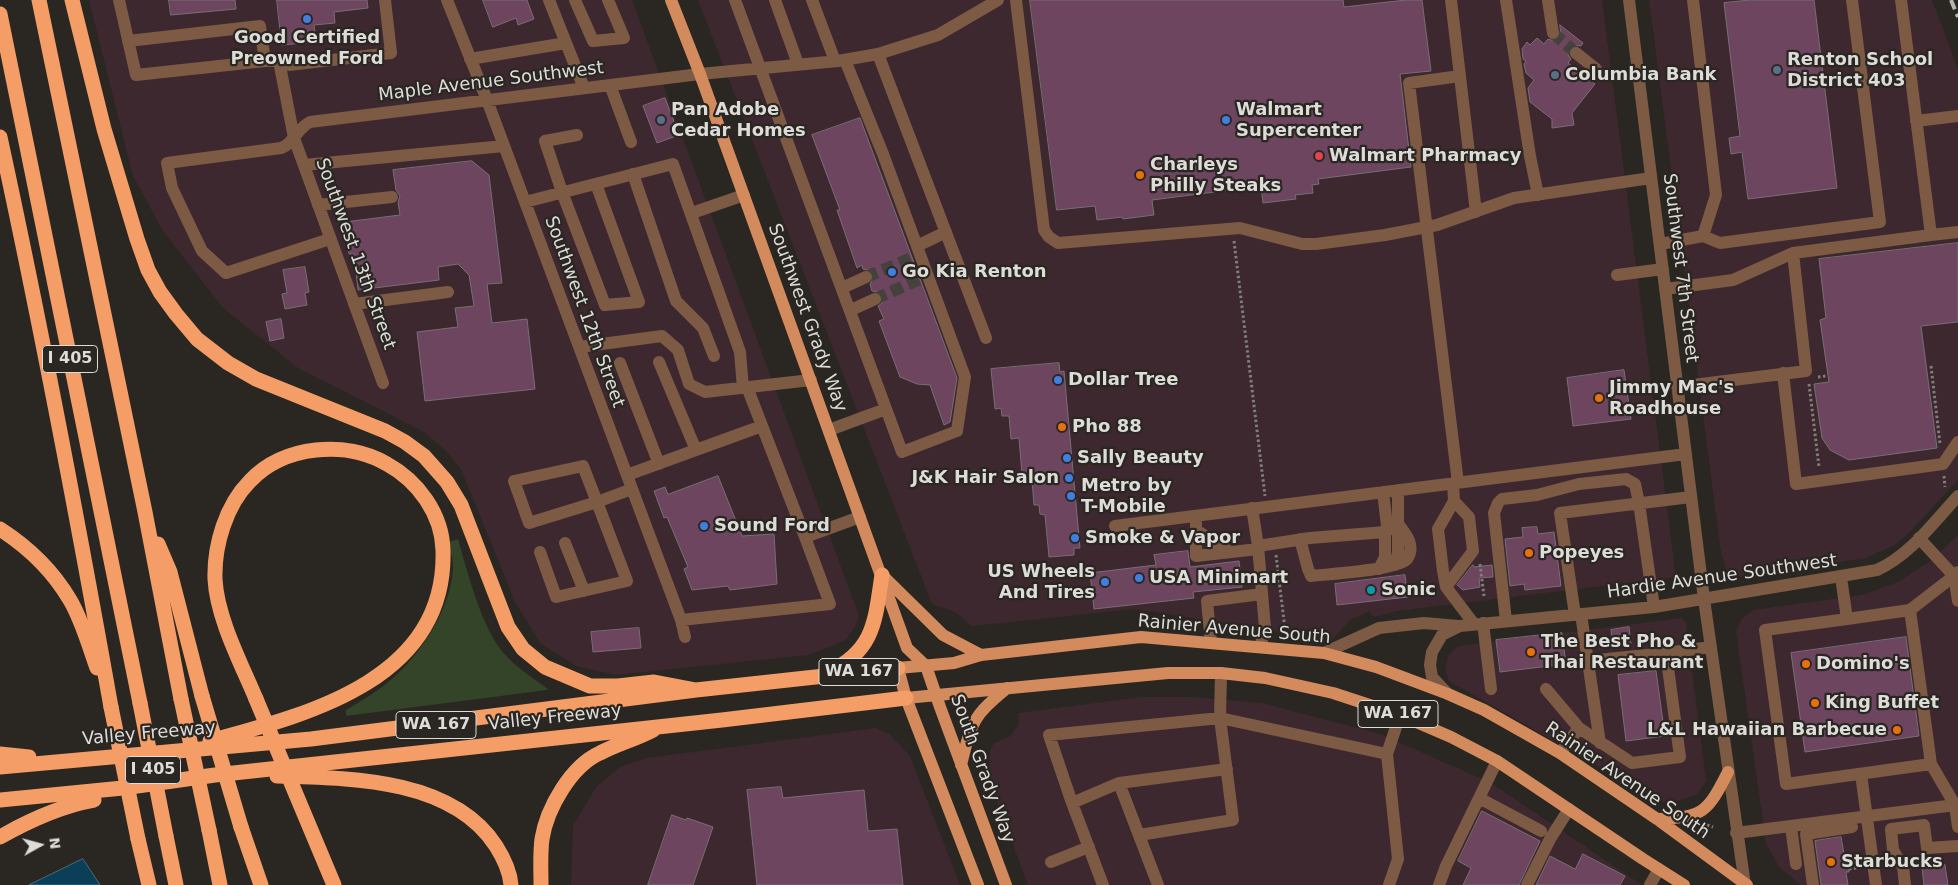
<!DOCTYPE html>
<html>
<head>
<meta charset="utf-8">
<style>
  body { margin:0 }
  #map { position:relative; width:1958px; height:885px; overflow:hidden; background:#2a2722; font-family:"DejaVu Sans",sans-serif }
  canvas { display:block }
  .north { position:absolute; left:15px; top:820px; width:50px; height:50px; -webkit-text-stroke:4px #2a2722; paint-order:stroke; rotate:83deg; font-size:14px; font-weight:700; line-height:20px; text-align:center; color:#dddcd8 }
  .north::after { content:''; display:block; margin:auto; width:18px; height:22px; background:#dddcd8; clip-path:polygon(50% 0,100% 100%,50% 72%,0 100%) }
</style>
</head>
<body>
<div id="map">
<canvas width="1958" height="885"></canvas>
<div class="north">N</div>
</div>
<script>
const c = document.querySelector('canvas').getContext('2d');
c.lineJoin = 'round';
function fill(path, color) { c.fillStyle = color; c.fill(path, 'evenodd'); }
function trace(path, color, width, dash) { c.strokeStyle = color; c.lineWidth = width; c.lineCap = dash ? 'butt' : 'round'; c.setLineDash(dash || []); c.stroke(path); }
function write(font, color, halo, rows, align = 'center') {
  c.font = font + ' "DejaVu Sans",sans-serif'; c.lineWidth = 4.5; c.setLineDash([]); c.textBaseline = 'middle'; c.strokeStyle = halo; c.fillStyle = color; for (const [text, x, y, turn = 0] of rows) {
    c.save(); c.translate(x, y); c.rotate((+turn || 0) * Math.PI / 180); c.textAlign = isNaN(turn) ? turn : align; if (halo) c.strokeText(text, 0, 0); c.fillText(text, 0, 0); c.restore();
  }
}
const commercial = new Path2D(`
  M89 0H632L859 616 855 627 846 639 830 647 807 655 615 675 576 666 541 644 515 602 461 469 445 450 424 432 298 368 223 308 163 231 133 176Z
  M698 0H1602L1676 577 1397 611 1373 617 1370 611 1350 620 1332 640 1135 609 972 626 955 612 932 604Z
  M1649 0H1932L1958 69V480L1911 531 1895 545 1866 558 1741 577 1727 572 1721 553Z
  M1958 535V885H1801L1779 867 1766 843 1736 631 1742 619 1753 610 1862 595 1898 582 1932 560Z
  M1682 618 1686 623 1706 781 1696 795 1677 801 1665 803 1631 785 1449 681 1445 668 1449 654 1458 646Z
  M1142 697H1192L1262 703 1380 734 1491 783 1642 885H1028L985 770 989 768 990 750 994 743 1009 737 1015 730 1019 722 1018 713Z
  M876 728 889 734 910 756 960 885H571L573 826 596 787 620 767 647 758Z`);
const green = new Path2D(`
  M458 539C467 571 481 624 501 650 514 666 531 677 548 689L547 690 346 716V710C357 703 368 697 378 690 415 664 450 614 453 569 454 560 450 551 448 542Z`);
const water = new Path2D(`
  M83 859 100 885H29Z`);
const building = new Path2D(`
  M169 0H235L236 9 171 15Z
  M277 0H367L368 8 334 12 335 23 314 25 316 42 282 45Z
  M483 0H527L534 19 518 25 516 18 493 27Z
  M1030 0H1343L1344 7 1406 0H1422L1431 71 1400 74 1411 167 1318 179 1319 184 1312 185 1313 193 1295 195 1296 199 1263 203 1261 186 1152 200 1154 215 1123 219 1122 217 1097 220 1095 206 1057 210Z
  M1750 0H1814L1837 188 1748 199 1742 152 1731 154 1729 138 1740 136 1724 3Z
  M1560 25 1583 43 1581 46 1574 45 1569 48 1568 55 1571 59 1568 63 1595 84 1572 113 1574 125 1552 128V119L1530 102 1528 88 1534 80 1526 73 1524 64 1526 61 1523 59 1522 49 1527 42 1530 45 1537 38 1544 44 1548 39 1554 41 1558 40 1561 35Z
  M665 98 679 135 657 143 643 106Z
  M860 118 957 378 950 422 944 425 930 385 917 384 900 377 879 321 884 319 878 306 882 303 883 296 879 292 872 291 870 284 874 277 871 271 863 269 862 265 857 268 837 210H840L812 135Z
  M472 161 489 175 502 283 487 284 492 323 527 319 535 389 425 401 417 332 458 327 455 308 474 306 469 275 458 264 438 267 439 280 358 290 354 254H349L345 222 400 215 398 202 400 196 396 190 393 170Z
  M1958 243V322L1921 326 1937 448 1849 460 1830 450 1822 438 1814 384 1829 382 1820 320 1826 318 1819 259Z
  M305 267 309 292 305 293 307 305 285 309 282 294 287 293 283 270Z
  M281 319 284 338 270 341 266 322Z
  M1059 363 1060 372 1064 371 1080 548H1074V555L1049 557 1045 515 1040 514 1039 505H1034L1032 480 1028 481 1027 473 1022 474 1019 438 1011 439 1009 416H1002L1001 408 995 409 991 369Z
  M1624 370 1631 419 1573 426 1567 378Z
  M718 476 742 536 774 534 777 584 730 590 728 586 692 590 684 569 688 567 667 517 664 518 654 491 665 487 668 494Z
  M1537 527 1538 534 1554 532 1561 586 1525 590 1524 584 1510 586 1505 539 1523 537 1522 528Z
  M1188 551 1190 567 1239 561 1242 587 1193 592 1194 598 1094 609 1090 573 1156 565 1154 555Z
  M1473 565 1474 567 1492 565 1493 577 1479 578 1480 587 1463 590 1457 585Z
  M1405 575 1408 597 1337 605 1335 584Z
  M1629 627 1631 644 1613 646 1611 630Z
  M639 628 641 648 593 652 591 632Z
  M1562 633 1566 664 1500 672 1496 640Z
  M1906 637 1919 736 1805 752 1791 653Z
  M1656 671 1665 736 1626 741 1618 675Z
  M781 787 783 798 864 790 868 831 897 829 903 885H757L747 790Z
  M1482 811 1540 841 1519 885H1463L1471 868 1458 861Z
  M672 815 686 820 687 818 713 827 693 885H648Z
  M1841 837 1844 854H1847L1849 872H1846L1848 885H1821L1815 841Z
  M1583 854 1625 876 1620 885H1536L1550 856 1575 869Z
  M1945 865 1948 885H1924L1922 868Z`);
const minorTunnel = new Path2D(`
  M1553 33 1576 53
  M866 277 914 257
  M875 299 922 278`);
const path = new Path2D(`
  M1234 241 1265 496
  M1931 366 1940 444
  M1818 377 1826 376
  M1809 384 1819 467
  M1944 476 1945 487
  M1276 555 1285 629
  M1480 564 1484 596
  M1707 825 1713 827
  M1703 833 1707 825 1705 824
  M1849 869 1862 867`);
const minor = new Path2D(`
  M119 0 136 75 265 61H279L289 65 391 53 385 0
  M447 0 487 100 681 620 685 637
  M549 0 566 43
  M575 0 593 41 624 38 608 0
  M735 0 902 452 957 431 965 377 883 154 845 60
  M775 0 798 64
  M812 0 835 61
  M1016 0 1044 230 1049 237 1058 243 1240 228 1302 244H1316L1385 235 1437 225 1514 198 1651 178
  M1451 0 1476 212
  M1506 0 1530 156 1538 195
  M1548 0 1553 33
  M1629 0 1704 599 1745 885
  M1693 0 1716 195 1703 236
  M128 41 260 26 265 61
  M1576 53 1596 69
  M878 54 986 338
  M470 59 566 43 584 88
  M279 61 294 138 383 383
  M610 85 631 142
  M1916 121 1958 116
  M577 135 545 141 562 192 605 305 639 302 596 184
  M304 165 504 146
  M633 174 676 301 703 328 714 356
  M525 202 673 164 740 352 743 388
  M318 205 392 197
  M692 213 744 195
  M1931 235 1958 232
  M330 239 226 273 202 251 172 188 167 163 281 148C295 143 296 129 310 122L700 74 838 61 878 54 938 35 998 0
  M1660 244 1703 236 1720 243 1880 222 1852 0
  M917 246 946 232
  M1617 275 1663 269
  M842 288 866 277
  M1665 289 1733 280 1793 253 1931 235 1901 0
  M354 304 448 292
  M851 310 875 299
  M579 347 662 336 678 350 689 384 705 392 811 380
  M659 362 696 450
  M620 363 659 464
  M1783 373 1796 484 1943 464 1958 442
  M747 387 805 537
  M1677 387 1806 371 1793 253
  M829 430 886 409
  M583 466 597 502 529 523 514 481Z
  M627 475 762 426
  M1453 483 1454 501 1438 529 1443 571 1446 587 1474 624
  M1458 483 1409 83 1460 76
  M1252 508 1258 546 1265 628 1260 647
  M1196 516V556L1258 549
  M1115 526 1686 454
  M1196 530 1230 552
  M1300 539 1308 569 1311 576C1327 574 1399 570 1407 559 1416 546 1406 534 1398 524
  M565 543 584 591
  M1258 546 1310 538 1385 532 1387 526 1383 492
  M540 552 556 597 627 581 597 502 632 489
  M1395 565 1398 552V490
  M1379 569 1385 557V532L1392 528
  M1958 572 1954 576 1958 601
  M1841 577 1847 619 1765 630 1786 784 1931 764 1910 610 1847 619
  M1446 587 1473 551 1469 517 1454 501
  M1910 610 1954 576 1919 538
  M1581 614 1600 743
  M1575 615 1560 513 1691 497
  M681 620 830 604 805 537 860 517
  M1506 621 1494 513 1498 503 1502 499 1537 495 1579 484 1626 479 1635 484 1639 503 1654 607
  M1483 623 1491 689
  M1211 643 1207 601 1262 594
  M1324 653 1379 628 1424 623 1458 626
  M1666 653 1711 647
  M1546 689 1579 728
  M1448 694 1432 677 1430 665 1432 652 1442 635 1460 626 1654 607 1877 570C1911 554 1933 523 1958 496
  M1560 753 1579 728 1632 763 1680 757 1666 653 1588 661
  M1931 764 1955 805
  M1861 774 1876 885
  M1119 783 1227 769
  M1479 798 1541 831
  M1072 803 1049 735 1220 718 1387 754
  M1791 827 1796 864
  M1736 833 1955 805 1958 827
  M1139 835 1233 820 1220 718 1221 673
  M1051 862 1089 847
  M1103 885 1072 803 1119 783 1158 885
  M1389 885 1398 859 1387 754 1400 715
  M1439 885 1446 866 1497 761
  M1527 885 1550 839 1569 809
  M1650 885 1659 869
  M1813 885 1806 834 1852 827
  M1905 885 1903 867 1893 850 1891 829 1924 825 1927 848 1958 846`);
const major = new Path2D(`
  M671 0 700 74 907 648 926 666
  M885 578 943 635 981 655
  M926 666 940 707 1006 885
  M898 668 954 663 981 655 1141 637 1324 653 1376 667 1448 694 1484 710 1560 753 1657 819 1747 885
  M898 668 906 698 978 885
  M906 698 1168 673H1221L1265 678 1333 693 1400 715 1451 737 1497 761 1643 859 1684 885
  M961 765C966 746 969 725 983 710 990 702 999 695 1007 688
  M1657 819C1704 817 1707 813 1728 772`);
const highway = new Path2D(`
  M39 0 145 512 181 699
  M72 0 104 129 137 239 148 270 160 292 176 314 197 339 228 363 256 379 385 431 405 442 424 456 447 482 461 505 508 627 523 649 545 667 590 686H618L654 682 696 690
  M0 14 140 703
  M0 137C41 326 77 516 111 707
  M0 529C28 547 53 571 70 600 82 620 89 646 97 668
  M158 544 170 572 202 696
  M829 672C875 650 875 620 882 575
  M210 741C310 714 447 679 443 550 442 514 418 481 387 464 346 440 284 445 250 481 226 505 214 545 215 579 217 618 241 663 256 699
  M0 754 29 757
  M0 767 311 739 696 690 898 668
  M277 776C349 778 452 778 496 846 503 857 510 872 511 885
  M0 800 123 788 215 775 722 720 906 698
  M241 827 261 885
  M209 830 220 885
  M166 836 176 885
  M0 837C30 820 60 806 94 800
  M138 839 149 885
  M541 885C541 870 540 854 542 839 547 808 571 766 600 753 617 744 636 739 653 730`);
const rail = new Path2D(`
  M1951 0 1958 17`);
const highwayBridge = new Path2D(`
  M202 696 241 827
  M181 699 209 830
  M256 699 334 885
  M140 703 166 836
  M111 707 138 839`);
const markers = [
  [307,19,5,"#3f7fe0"],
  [1777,70,5,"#5c6f8a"],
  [1555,75,5,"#5c6f8a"],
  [661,120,5,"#5c6f8a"],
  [1226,120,5,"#3f7fe0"],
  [1319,156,5,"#e0444e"],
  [1140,175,5,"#e8710a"],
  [892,272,5,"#3f7fe0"],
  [1058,380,5,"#3f7fe0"],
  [1599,398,5,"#e8710a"],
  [1062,427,5,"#e8710a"],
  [1067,458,5,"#3f7fe0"],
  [1069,478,5,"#3f7fe0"],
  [1071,496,5,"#3f7fe0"],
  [704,526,5,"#3f7fe0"],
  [1075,538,5,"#3f7fe0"],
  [1529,553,5,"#e8710a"],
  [1139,578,5,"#3f7fe0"],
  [1105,582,5,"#3f7fe0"],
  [1371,590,5,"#0f9aa8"],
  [1531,652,5,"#e8710a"],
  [1806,664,5,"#e8710a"],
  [1815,703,5,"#e8710a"],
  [1897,730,5,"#e8710a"],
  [1831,862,5,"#e8710a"]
];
const shields = [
  [70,359,55],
  [859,672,80],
  [1398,714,80],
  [436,725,80],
  [153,770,55]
];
const shieldNames = [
  ["I 405",70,359],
  ["WA 167",859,672],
  ["WA 167",1398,714],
  ["WA 167",436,725],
  ["I 405",153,770]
];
const poiNames = [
  ["Good Certified",307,38,"center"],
  ["Preowned Ford",307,59,"center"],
  ["Renton School",1787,60],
  ["District 403",1787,81],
  ["Columbia Bank",1565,75],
  ["Pan Adobe",671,110],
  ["Cedar Homes",671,131],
  ["Walmart",1236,110],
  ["Supercenter",1236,131],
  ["Walmart Pharmacy",1329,156],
  ["Charleys",1150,165],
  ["Philly Steaks",1150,186],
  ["Go Kia Renton",902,272],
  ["Dollar Tree",1068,380],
  ["Jimmy Mac's",1609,388],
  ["Roadhouse",1609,409],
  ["Pho 88",1072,427],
  ["Sally Beauty",1077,458],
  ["J&K Hair Salon",1059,478,"right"],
  ["Metro by",1081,486],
  ["T-Mobile",1081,507],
  ["Sound Ford",714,526],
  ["Smoke & Vapor",1085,538],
  ["Popeyes",1539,553],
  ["US Wheels",1095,572,"right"],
  ["And Tires",1095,593,"right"],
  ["USA Minimart",1149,578],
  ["Sonic",1381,590],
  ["The Best Pho &",1541,642],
  ["Thai Restaurant",1541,663],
  ["Domino's",1816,664],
  ["King Buffet",1825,703],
  ["L&L Hawaiian Barbecue",1887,730,"right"],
  ["Starbucks",1841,862]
];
const streetNames = [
  ["Maple Avenue Southwest",491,82,-7],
  ["Southwest 13th Street",355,254,70],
  ["Southwest 7th Street",1680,268,83],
  ["Southwest 12th Street",584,312,70],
  ["Southwest Grady Way",807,318,70],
  ["Hardie Avenue Southwest",1722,577,-8],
  ["Rainier Avenue South",1234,630,5],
  ["Valley Freeway",555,718,-6],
  ["Valley Freeway",149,734,-5],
  ["South Grady Way",982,769,70],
  ["Rainier Avenue South",1627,781,34]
];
fill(commercial, '#3c282e');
fill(green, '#334429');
fill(water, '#0b3e57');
trace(water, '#4a6d7e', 1);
fill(building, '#6d455f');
trace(building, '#766f73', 1);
trace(minorTunnel, '#45423d', 12, [12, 6]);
trace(path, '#807e79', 3, [2.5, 2.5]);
trace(minor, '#7d5a44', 12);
trace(major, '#d38a5d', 12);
trace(highway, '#f59d66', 15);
trace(rail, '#b7b5b1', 4, [10, 5]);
trace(highwayBridge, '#f59d66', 15);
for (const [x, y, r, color] of markers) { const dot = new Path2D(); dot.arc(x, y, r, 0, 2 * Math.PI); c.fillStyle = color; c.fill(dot); trace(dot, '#2a2722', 2); }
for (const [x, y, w] of shields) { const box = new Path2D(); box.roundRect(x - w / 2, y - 13.5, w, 27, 4); c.fillStyle = '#2a2722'; c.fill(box); trace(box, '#dddcd8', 1); }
write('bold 16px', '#dddcd8', null, shieldNames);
write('bold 18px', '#dddcd8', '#2a2722', poiNames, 'left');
write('18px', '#dddcd8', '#2a2722', streetNames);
</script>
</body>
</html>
